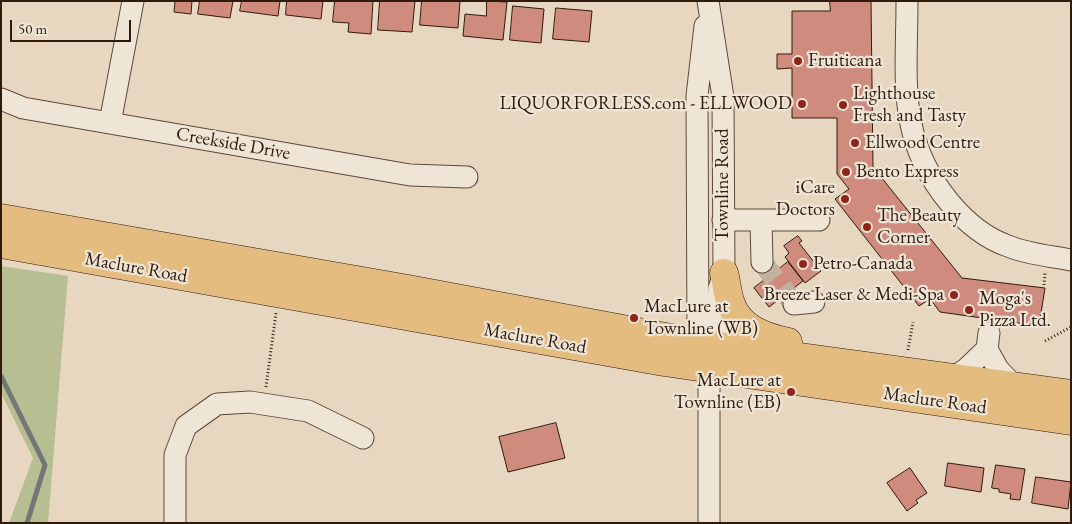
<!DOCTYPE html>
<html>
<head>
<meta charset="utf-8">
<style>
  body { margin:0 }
  #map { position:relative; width:1072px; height:524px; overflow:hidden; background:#e7d7c0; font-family:"EB Garamond",serif }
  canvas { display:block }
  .frame { position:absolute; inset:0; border:2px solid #301a0c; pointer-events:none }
  .scale { position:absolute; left:10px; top:20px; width:121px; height:22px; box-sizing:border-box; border:2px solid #301a0c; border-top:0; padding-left:6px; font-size:15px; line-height:18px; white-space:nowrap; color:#301a0c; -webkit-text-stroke:4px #efe5d6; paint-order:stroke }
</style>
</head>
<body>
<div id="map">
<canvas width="1072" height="524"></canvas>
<div class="frame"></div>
<div class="scale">50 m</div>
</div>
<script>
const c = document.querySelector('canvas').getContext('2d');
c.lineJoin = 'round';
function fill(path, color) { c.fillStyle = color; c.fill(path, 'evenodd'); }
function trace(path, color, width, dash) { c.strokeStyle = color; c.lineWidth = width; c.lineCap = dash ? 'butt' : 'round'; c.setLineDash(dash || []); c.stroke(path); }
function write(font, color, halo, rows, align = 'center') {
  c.font = font + ' "EB Garamond",serif'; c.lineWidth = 4.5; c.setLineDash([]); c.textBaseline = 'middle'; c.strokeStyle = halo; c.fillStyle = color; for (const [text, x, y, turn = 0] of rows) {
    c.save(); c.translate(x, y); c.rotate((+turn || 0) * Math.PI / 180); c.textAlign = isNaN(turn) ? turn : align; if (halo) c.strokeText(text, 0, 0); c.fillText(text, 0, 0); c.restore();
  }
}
const green = new Path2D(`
  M1 266 68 276 48 523H9L33 458 1 393Z`);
const stream = new Path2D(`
  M1 376 45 465 27 523`);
const building = new Path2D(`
  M168 1H192L191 14 174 12 175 2Z
  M200 1H233L230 18 198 14Z
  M242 1H280L278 16 240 11Z
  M287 1H323L321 19 286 15Z
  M335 1H373L371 34 348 32 349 23 333 22Z
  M380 1H415L412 32 378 30Z
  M422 1H460L458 28 420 25Z
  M487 1 507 2 503 40 463 36 465 14 486 16Z
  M830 1H871L873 167 962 278 1045 288 1039 326 940 312 930 299 919 306 835 199 849 189 837 174V118H792V68L777 69V54H792V11H830Z
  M513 6 544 9 541 43 510 40Z
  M556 8 592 11 589 42 553 39Z
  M798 236 802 241 799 243 821 271 805 283 785 257 789 253 784 246Z
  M788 262 803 281 769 307 754 288Z
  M556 423 565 458 508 472 499 437Z
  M948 463 984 468 981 492 945 486Z
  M996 465 1025 469 1020 500 1010 499 1011 494 999 492V489L992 488Z
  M910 468 927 493 916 500 918 503 907 511 887 483Z
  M1036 477 1071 482 1068 509 1032 503Z`);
const minorTunnel = new Path2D(`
  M762 262 794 304`);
const path = new Path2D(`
  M1044 285 1045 273
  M1045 341 1071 327
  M908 350 913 322
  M266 387 276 313`);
const minor = new Path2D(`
  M708 1 723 97 724 273 719 289 717 345 709 369V523
  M907 1C907 79 896 139 950 203 965 221 985 238 1008 246 1027 254 1050 256 1071 260
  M1 99 23 108 410 175 467 177
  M110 123 133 1
  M723 220H819
  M761 220 762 262
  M794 304 814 302
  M989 333 987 349 998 369 1013 385
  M704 357 698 343 697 96 705 26
  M954 377 966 369 987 349
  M175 523V455L186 426 217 404 250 402 308 411 363 438`);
const major = new Path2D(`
  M1 218 408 289 698 343 1071 394
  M1 244 664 362 1071 421
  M724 273C727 283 727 294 731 304 740 329 765 337 788 342`);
const markers = [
  [798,61,5,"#8f2418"],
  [802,104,5,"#8f2418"],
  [843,105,5,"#8f2418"],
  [855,143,5,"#8f2418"],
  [846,172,5,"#8f2418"],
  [845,199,5,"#8f2418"],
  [867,227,5,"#8f2418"],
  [803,264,5,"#8f2418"],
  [954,295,5,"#8f2418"],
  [969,310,5,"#8f2418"],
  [634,318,5,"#8f2418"],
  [791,392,5,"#8f2418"]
];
const poiNames = [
  ["Fruiticana",808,61],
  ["Lighthouse",853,94],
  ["Fresh and Tasty",853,116],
  ["LIQUORFORLESS.com - ELLWOOD",792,104,"right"],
  ["Ellwood Centre",865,143],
  ["Bento Express",856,172],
  ["iCare",835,188,"right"],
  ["Doctors",835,210,"right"],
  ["The Beauty",877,216],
  ["Corner",877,238],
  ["Petro-Canada",813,264],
  ["Breeze Laser & Medi-Spa",944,295,"right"],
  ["Moga's",979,299],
  ["Pizza Ltd.",979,321],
  ["MacLure at",644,307],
  ["Townline (WB)",644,329],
  ["MacLure at",781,381,"right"],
  ["Townline (EB)",781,403,"right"]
];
const streetNames = [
  ["Creekside Drive",233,144,10],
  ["Townline Road",723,185,-90],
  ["Maclure Road",136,268,10],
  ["Maclure Road",535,339,10],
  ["Maclure Road",935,401,8]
];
fill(green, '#b6be92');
trace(stream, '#717877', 5);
fill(building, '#cf8b7e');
trace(building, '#301a0c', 1);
trace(minorTunnel, '#c2b19c', 21, [21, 11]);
trace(minor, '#5e4939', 23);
trace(major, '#301a0c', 29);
trace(path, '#301a0c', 3, [1, 2.5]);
trace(minor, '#efe5d6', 21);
trace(major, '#e4bc80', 28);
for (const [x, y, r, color] of markers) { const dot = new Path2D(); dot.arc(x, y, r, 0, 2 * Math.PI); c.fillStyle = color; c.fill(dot); trace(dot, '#efe5d6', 2); }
write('19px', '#301a0c', '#efe5d6', poiNames, 'left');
write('19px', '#301a0c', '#efe5d6', streetNames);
</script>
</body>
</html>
